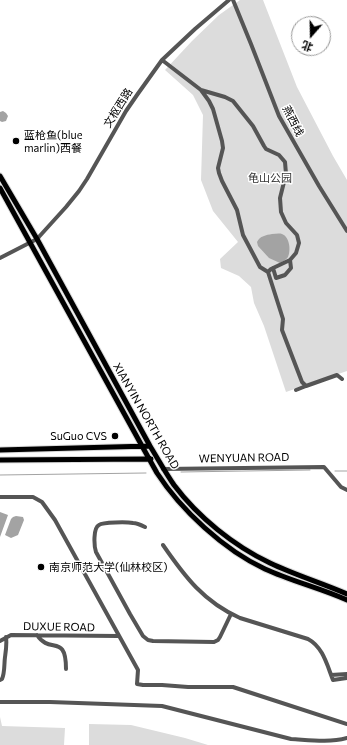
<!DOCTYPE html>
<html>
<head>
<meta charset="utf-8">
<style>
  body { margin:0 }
  #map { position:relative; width:347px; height:745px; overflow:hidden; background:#fff; font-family:Commissioner,"Noto Sans SC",sans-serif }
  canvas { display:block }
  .north { position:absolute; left:291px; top:16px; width:40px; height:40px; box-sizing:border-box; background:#fff; border:1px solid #999; border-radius:50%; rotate:200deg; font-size:11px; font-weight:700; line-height:16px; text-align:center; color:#000 }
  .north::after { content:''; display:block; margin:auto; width:14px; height:18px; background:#000; clip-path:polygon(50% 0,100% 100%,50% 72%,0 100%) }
</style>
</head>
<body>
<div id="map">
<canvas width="347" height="745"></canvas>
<div class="north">北</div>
</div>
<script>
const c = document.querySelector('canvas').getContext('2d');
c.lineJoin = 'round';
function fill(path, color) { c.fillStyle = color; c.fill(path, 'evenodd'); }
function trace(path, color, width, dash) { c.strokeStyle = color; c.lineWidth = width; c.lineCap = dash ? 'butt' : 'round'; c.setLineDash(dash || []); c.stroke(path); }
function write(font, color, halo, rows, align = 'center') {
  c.font = font + ' Commissioner,"Noto Sans SC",sans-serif'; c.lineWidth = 3; c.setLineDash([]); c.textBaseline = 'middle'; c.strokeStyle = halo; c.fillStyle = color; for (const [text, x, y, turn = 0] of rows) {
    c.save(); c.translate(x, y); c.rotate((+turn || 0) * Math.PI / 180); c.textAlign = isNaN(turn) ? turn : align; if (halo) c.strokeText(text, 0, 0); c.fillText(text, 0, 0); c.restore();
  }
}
const green = new Path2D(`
  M240 0H263L297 87 333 156 347 180V371L286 392 264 326 254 303 251 287 239 276 221 268 220 259 238 242 213 211 201 180 203 115 193 95 165 70 192 41 219 15Z
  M0 717 2 726 65 728 64 745H0Z
  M89 724 131 725 185 738 208 745H89Z`);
const water = new Path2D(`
  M3 111 6 113 8 116 6 121 2 122 0 121V112Z
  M272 234C275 234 279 233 282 234 290 237 291 251 288 257 286 260 283 261 280 263L269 258 258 246 257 242C260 236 266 235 272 234Z
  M0 512 8 515 0 537Z
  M16 516 23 517 24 520 18 535 11 538 5 535 11 519 13 517Z`);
const stream = new Path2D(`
  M335 471H347
  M181 472 310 470
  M0 475 146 473`);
const minor = new Path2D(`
  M233 0 251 44 279 116 319 186 347 231
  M162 60 201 90 225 97 233 101 253 126 264 146 266 149 279 155 285 162 286 174 280 198 281 212 286 223 297 235 299 243 296 253 290 260 271 269 268 272
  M201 90 209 101 213 109 222 141 223 148 218 168 219 173 222 181 237 210 243 235 260 267 268 272 283 319 282 330 302 382 306 386 337 375 342 379
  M0 258 37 239 66 207 79 191 87 179 126 111 137 95 162 60 195 29 229 0
  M273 268 276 278 285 275 291 268 290 260
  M296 390 306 386
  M163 469 324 467 341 487 347 490
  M0 497H33L42 502 55 520 138 670 137 684 143 685H162L188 687H233L347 724
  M145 527C141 525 137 523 133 523 127 522 103 522 99 525 93 528 94 546 96 552L130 614 143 636 148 640 153 641 214 642 218 640 220 637 231 614
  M163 545C185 577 204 602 240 618L308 639C323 647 327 665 333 680L347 678
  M37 635C50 655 66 633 66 669
  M0 641 11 635 118 636
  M331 675 347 674
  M0 680 2 679C5 672 4 664 5 657 6 650 7 644 6 637
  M0 702H50L162 706 291 739C309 740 329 743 347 738`);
const major = new Path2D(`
  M0 176 37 239 150 446C158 459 165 472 174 485 198 517 234 546 270 563 295 575 322 583 347 594
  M0 188 142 446C147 455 152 464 157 473 181 510 224 550 265 569 291 581 320 588 347 600
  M0 450 150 446
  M0 460 151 459`);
const markers = [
  [16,141,4,"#000"],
  [115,436,4,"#000"],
  [41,567,4,"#000"]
];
const streetNames = [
  ["文枢西路",118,108,-58],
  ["燕西线",293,121,63],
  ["XIANYIN NORTH ROAD",146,416,60],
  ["WENYUAN ROAD",244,458,-1],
  ["DUXUE ROAD",59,627,1]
];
const poiNames = [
  ["蓝枪鱼(blue",24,135],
  ["marlin)西餐",24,148],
  ["SuGuo CVS",107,436,"right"],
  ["南京师范大学(仙林校区)",49,567]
];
const parkNames = [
  ["龟山公园",270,178]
];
fill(green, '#dcdcdc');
fill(water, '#a3a3a3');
trace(stream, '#a3a3a3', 1);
trace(major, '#dbdbdb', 7);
trace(minor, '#555', 4);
trace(major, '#000', 5);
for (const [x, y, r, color] of markers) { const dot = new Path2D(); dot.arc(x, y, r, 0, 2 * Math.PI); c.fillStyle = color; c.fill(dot); trace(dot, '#fff', 1.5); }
write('11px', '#000', '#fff', streetNames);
write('11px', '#000', '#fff', poiNames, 'left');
write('11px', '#333', '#fff', parkNames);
</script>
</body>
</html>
